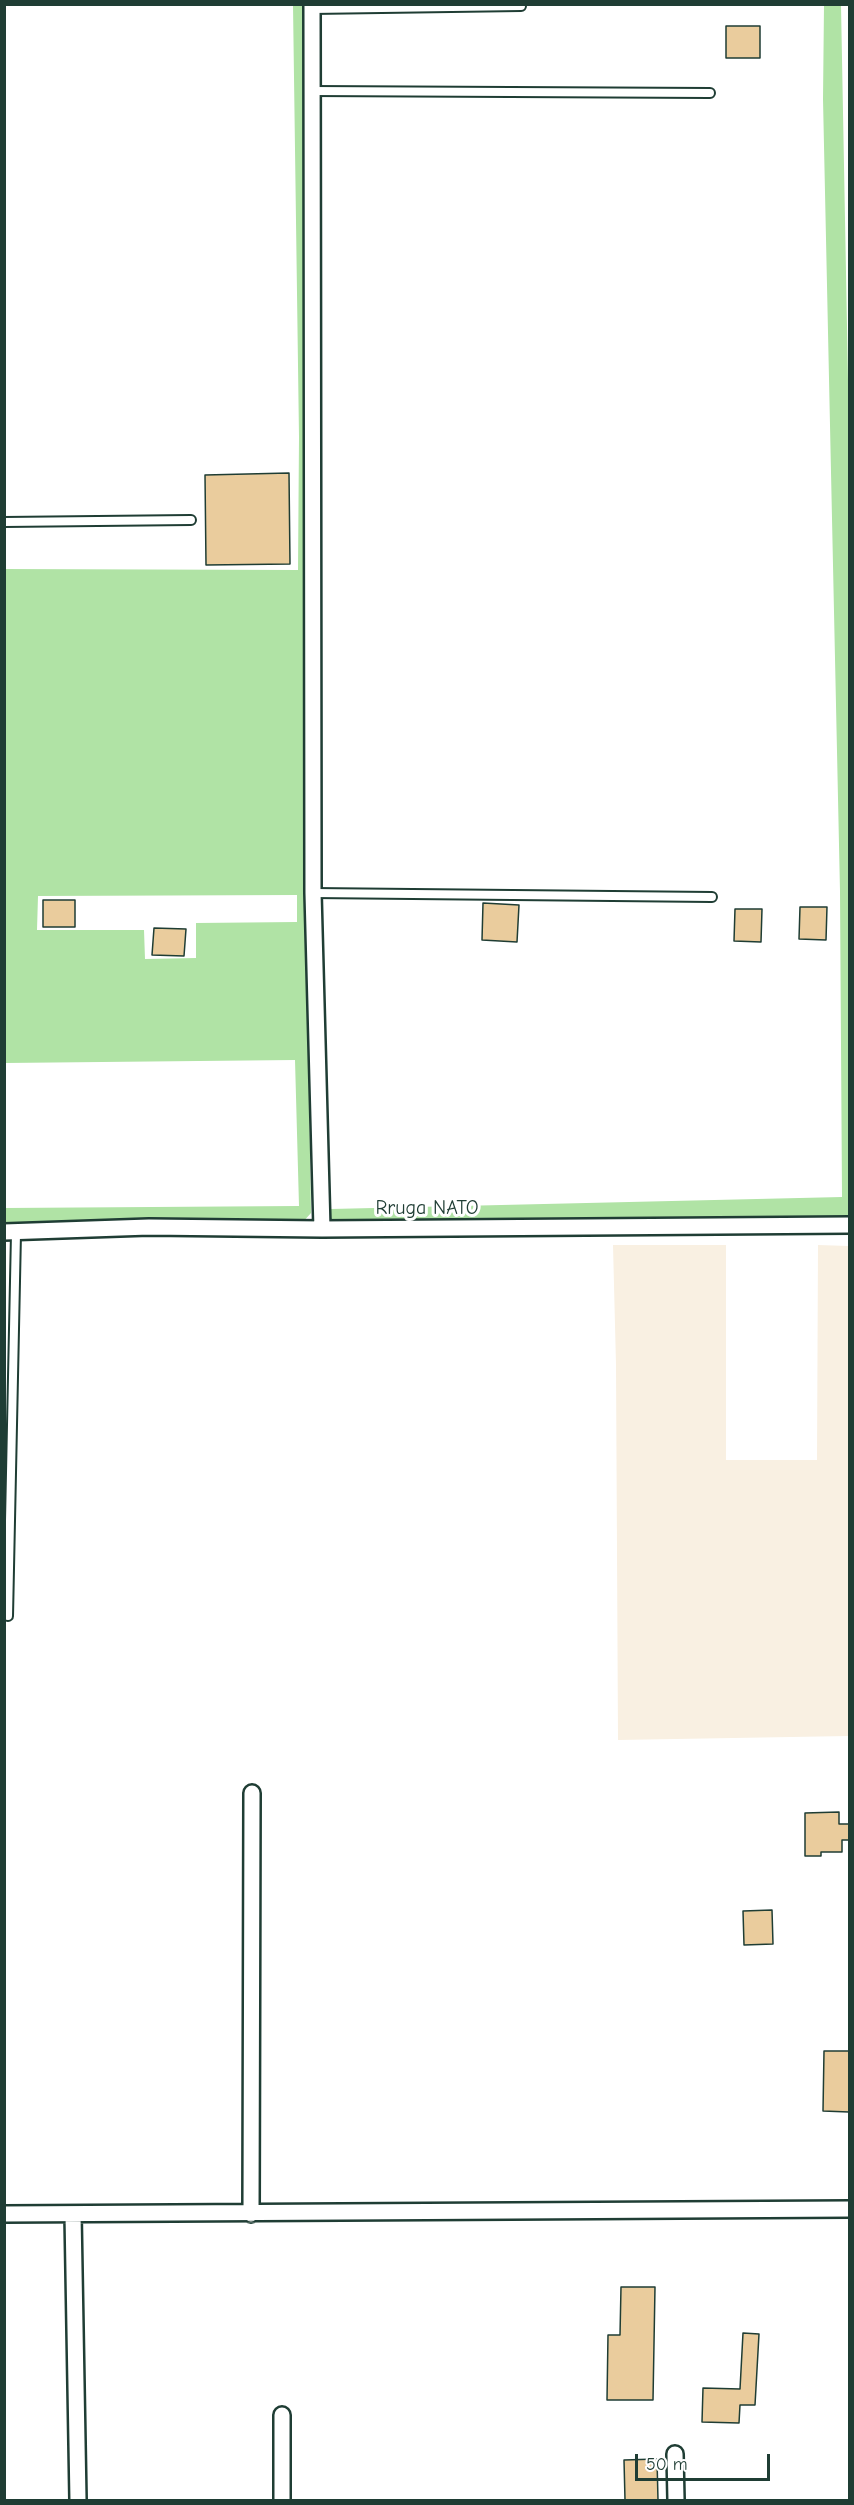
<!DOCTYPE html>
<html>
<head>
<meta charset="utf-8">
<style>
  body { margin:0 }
  #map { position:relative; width:854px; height:2505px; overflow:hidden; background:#fff; font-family:"Comic Neue",sans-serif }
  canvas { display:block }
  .frame { position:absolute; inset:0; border:6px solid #1f3d34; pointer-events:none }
  .scale { position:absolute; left:635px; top:2454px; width:135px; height:27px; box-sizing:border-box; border:3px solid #1f3d34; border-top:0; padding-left:8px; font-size:18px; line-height:21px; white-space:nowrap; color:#1f3d34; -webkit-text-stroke:4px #fff; paint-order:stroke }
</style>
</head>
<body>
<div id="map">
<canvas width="854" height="2505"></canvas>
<div class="frame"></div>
<div class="scale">50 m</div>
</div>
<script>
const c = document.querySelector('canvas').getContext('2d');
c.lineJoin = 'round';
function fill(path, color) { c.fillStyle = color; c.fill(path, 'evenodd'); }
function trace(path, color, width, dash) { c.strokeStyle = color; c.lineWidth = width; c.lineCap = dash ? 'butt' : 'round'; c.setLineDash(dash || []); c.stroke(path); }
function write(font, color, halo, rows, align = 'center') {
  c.font = font + ' "Comic Neue",sans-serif'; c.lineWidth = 6; c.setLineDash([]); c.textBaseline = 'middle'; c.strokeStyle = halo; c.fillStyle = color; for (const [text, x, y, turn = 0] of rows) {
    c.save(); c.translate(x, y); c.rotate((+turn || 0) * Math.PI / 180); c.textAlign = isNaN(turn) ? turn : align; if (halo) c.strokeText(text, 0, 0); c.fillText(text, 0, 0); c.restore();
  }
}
const built = new Path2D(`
  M613 1245H726V1460H817L818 1245 849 1246V1736L618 1740 616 1365Z`);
const green = new Path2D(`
  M293 5H306V893L311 1213 302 1223 5 1226V1208L299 1206 295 1060 5 1063 4 569 298 570 299 437ZM297 895V922L196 923V958L145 959 144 930H37L38 896Z
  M824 5H841L850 487 849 1216 331 1226V1209L842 1197 840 891 823 99Z`);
const building = new Path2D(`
  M726 26H760V58H726Z
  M289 473 290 564 206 565 205 475Z
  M43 900H75V927H43Z
  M483 903 519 905 517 942 482 940Z
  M800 907H827L826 940 799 939Z
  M735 909H762L761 942 734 941Z
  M154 928 186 929 184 956 152 955Z
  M839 1812V1824H849V1840H842V1852H821V1856H805V1813Z
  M772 1910 773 1944 744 1945 743 1911Z
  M824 2051H849V2112L823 2111Z
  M621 2287H655L653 2400H607L608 2335H620Z
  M743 2333 759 2334 755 2405H740L739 2423 702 2422 703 2388 740 2389Z
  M657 2459 658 2500H625L624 2460Z`);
const lane = new Path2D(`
  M312 9 521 6
  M311 91 710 93
  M4 522 191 520
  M313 893 712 897
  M8 1616 16 1233`);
const street = new Path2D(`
  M312 4 313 893 322 1229
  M4 1232 149 1227 322 1229 850 1225
  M4 2214 850 2209
  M73 2214 78 2500
  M251 2214 252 1793
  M675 2454 676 2500
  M282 2500V2415`);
const streetNames = [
  ["Rruga NATO",427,1208]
];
fill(built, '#f9f0e2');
fill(green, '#b0e3a5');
fill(building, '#eacc9d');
trace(building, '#1f3d34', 1.5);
trace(lane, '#1f3d34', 12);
trace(street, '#1f3d34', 20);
trace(lane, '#fff', 8);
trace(street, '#fff', 15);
write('20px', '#1f3d34', '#fff', streetNames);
</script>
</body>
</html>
